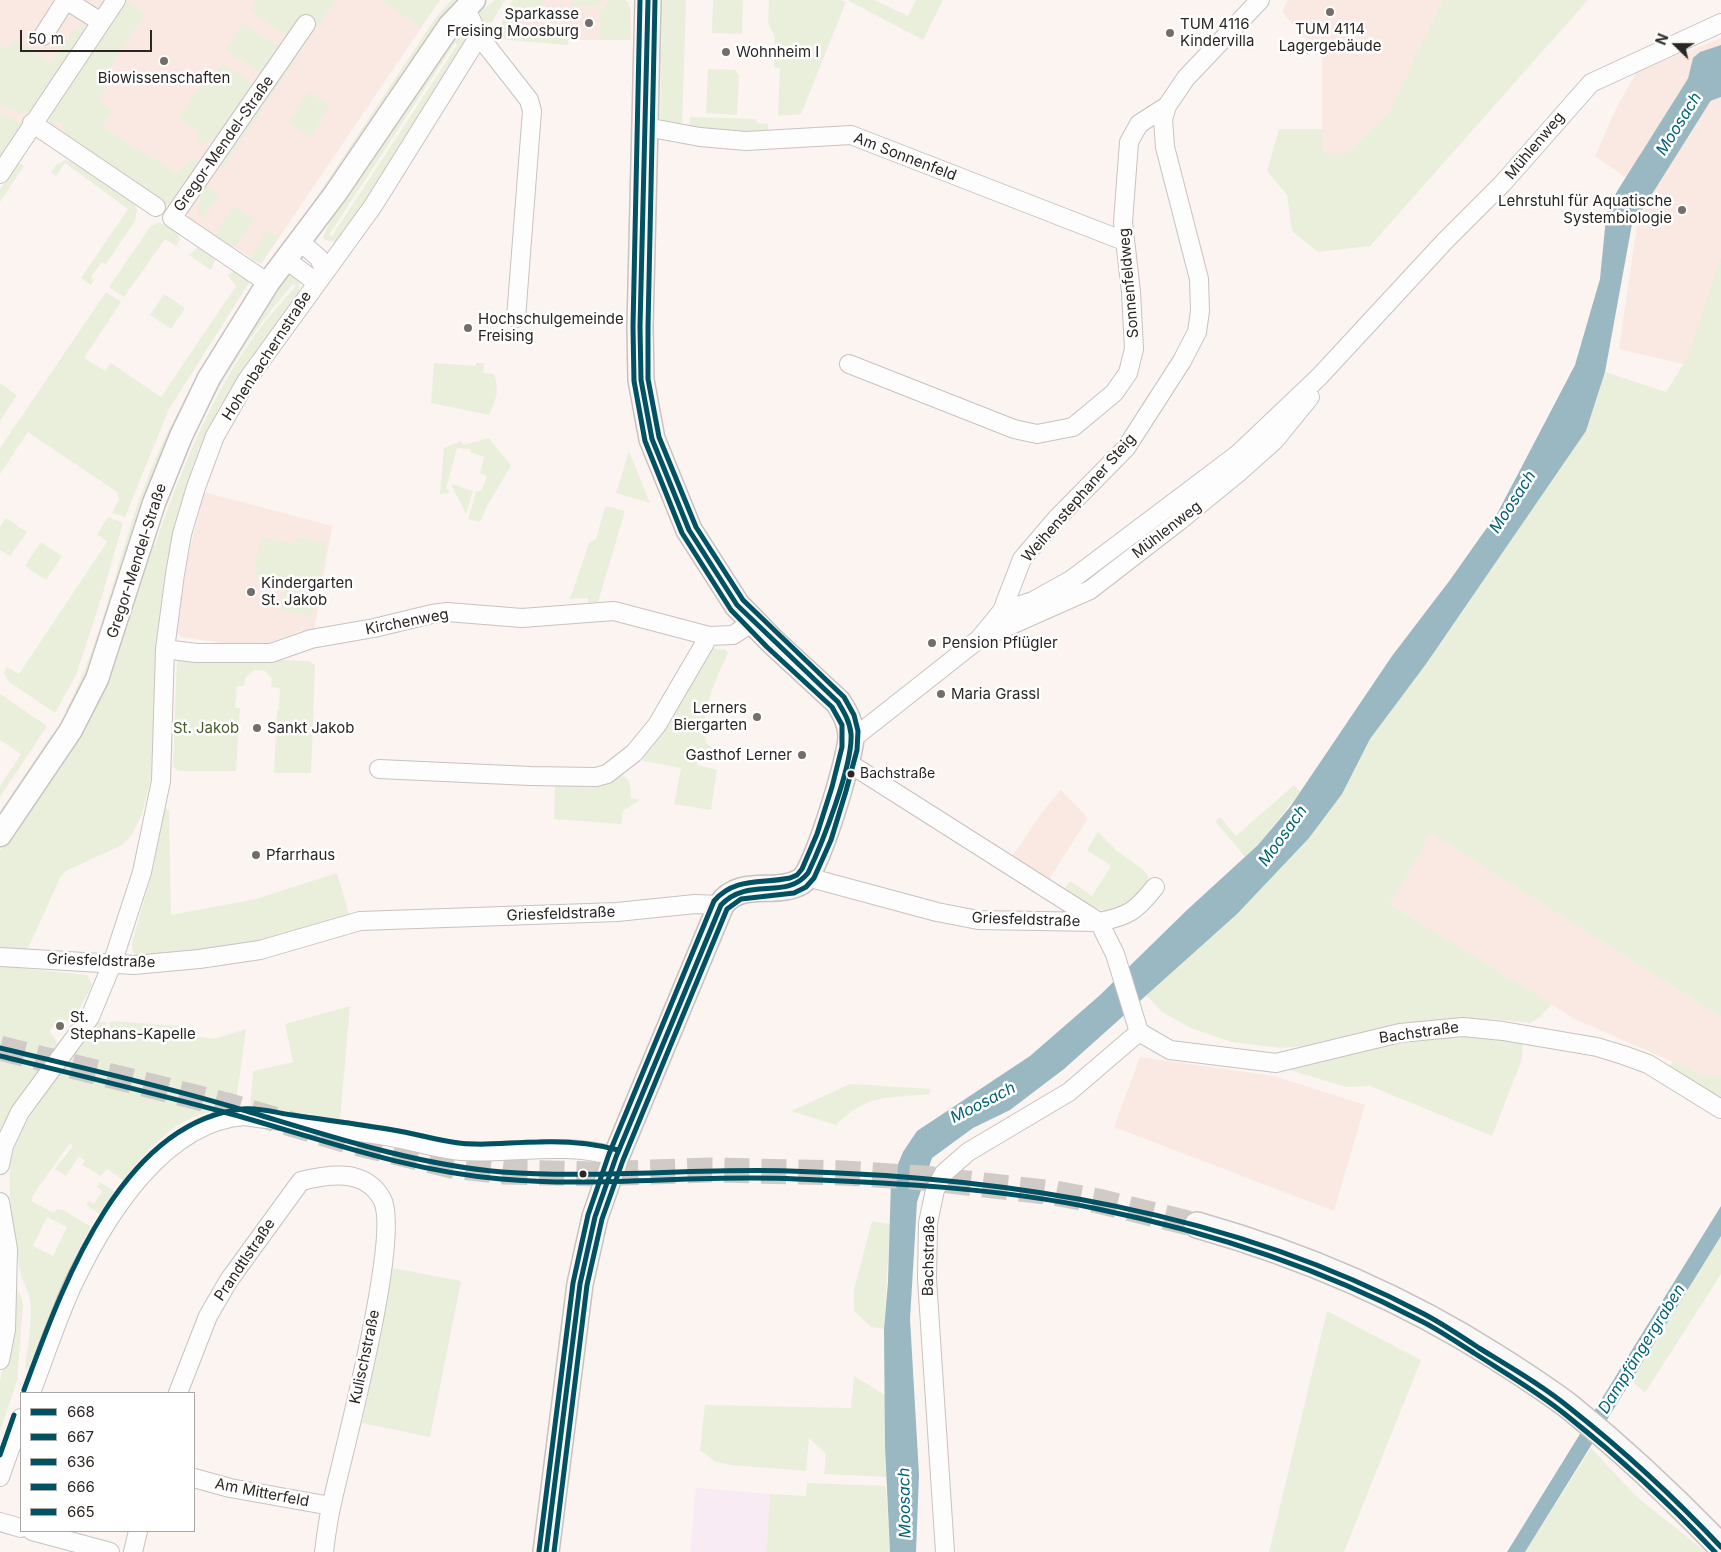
<!DOCTYPE html>
<html>
<head>
<meta charset="utf-8">
<style>
  body { margin:0 }
  #map { position:relative; width:1721px; height:1552px; overflow:hidden; background:#fbf4f1; font-family:Inter,sans-serif }
  canvas { display:block }
  .legend { position:absolute; left:20px; top:1392px; width:175px; height:140px; box-sizing:border-box; background:#fff; border:1px solid #aaa8a7; margin:0; padding:6px 9px; list-style:none; font-size:15px; color:#2b2623 }
  .legend li { display:flex; align-items:center; gap:10px; height:25px }
  .legend b { width:25px; border:1px solid #aaa8a7 }
  .north { position:absolute; left:1651px; top:20px; width:50px; height:50px; -webkit-text-stroke:4px #fff; paint-order:stroke; rotate:292deg; font-size:14px; font-weight:700; line-height:20px; text-align:center; color:#2b2623 }
  .north::after { content:''; display:block; margin:auto; width:18px; height:22px; background:#2b2623; clip-path:polygon(50% 0,100% 100%,50% 72%,0 100%) }
  .scale { position:absolute; left:20px; top:30px; width:132px; height:22px; box-sizing:border-box; border:2px solid #2b2623; border-top:0; padding-left:6px; font-size:15px; line-height:18px; white-space:nowrap; color:#2b2623; -webkit-text-stroke:4px #fff; paint-order:stroke }
</style>
</head>
<body>
<div id="map">
<canvas width="1721" height="1552"></canvas>
<ul class="legend">
<li><b style="height:6px;background:#005262"></b>668</li>
<li><b style="height:6px;background:#005262"></b>667</li>
<li><b style="height:6px;background:#005262"></b>636</li>
<li><b style="height:6px;background:#005262"></b>666</li>
<li><b style="height:6px;background:#005262"></b>665</li>
</ul>
<div class="north">N</div>
<div class="scale">50 m</div>
</div>
<script>
const c = document.querySelector('canvas').getContext('2d');
c.lineJoin = 'round';
function fill(path, color) { c.fillStyle = color; c.fill(path, 'evenodd'); }
function trace(path, color, width, dash) { c.strokeStyle = color; c.lineWidth = width; c.lineCap = dash ? 'butt' : 'round'; c.setLineDash(dash || []); c.stroke(path); }
function write(font, color, halo, rows, align = 'center') {
  c.font = font + ' Inter,sans-serif'; c.lineWidth = 5; c.setLineDash([]); c.textBaseline = 'middle'; c.strokeStyle = halo; c.fillStyle = color; for (const [text, x, y, turn = 0] of rows) {
    c.save(); c.translate(x, y); c.rotate((+turn || 0) * Math.PI / 180); c.textAlign = isNaN(turn) ? turn : align; if (halo) c.strokeText(text, 0, 0); c.fillText(text, 0, 0); c.restore();
  }
}
const built = new Path2D(`
  M0 0H110L83 34 0 157Z
  M122 0H440L261 264 188 218V212L294 53 297 49 301 51 317 26H312L179 206 63 136 49 123Z
  M513 0H625L631 8V40H568V45L499 39 504 14Z
  M1288 0H1443L1390 110 1346 153H1326L1322 150V51L1309 43 1282 12Z
  M1721 38V373L1619 349 1637 225 1651 195 1595 156 1617 107 1637 71Z
  M204 492 332 526 314 631H300L263 645 229 644 182 637 175 632 189 553Z
  M1061 790 1088 818 1048 881 1012 857 1042 812Z
  M1431 832 1721 1017V1076H1705L1575 1019 1390 904Z
  M1140 1057 1274 1076 1365 1105 1334 1211 1114 1127Z`);
const industrial = new Path2D(`
  M696 1488 770 1494 766 1552H690Z`);
const green = new Path2D(`
  M122 0H126L145 13 104 78 110 81 98 101 113 110 102 127 177 173 191 158 200 164 171 208 63 136 66 127 57 120 53 127 49 123 48 115Z
  M258 0H335L301 51 287 36 251 11Z
  M380 0H440L421 27Z
  M451 0H459L308 210 434 20Z
  M495 0H505L492 22 484 24 479 12Z
  M513 0H543L541 7H509Z
  M571 0H602L599 7 570 6Z
  M608 0H625L629 3 631 40H600V13Z
  M662 0H686L682 128 660 123Z
  M713 0H743L742 34 712 33Z
  M769 0H840L846 2 801 114 778 116 780 68 774 67 775 37 768 23Z
  M847 0H874L908 16 916 0H943L923 40Z
  M1443 0H1588L1370 246 1318 252 1292 231 1287 195 1267 171 1279 129H1322V150L1326 153H1346L1390 110Z
  M504 14H514L513 35 569 36 568 45 499 39Z
  M243 23 279 47 282 52 262 74 225 50Z
  M83 26 85 29 83 34 29 116 0 106V46L7 50 14 39 52 63 73 31Z
  M457 30 467 31 470 34 459 57 345 232 336 242 325 240 323 237 329 224 327 222ZM455 43 457 45 332 236 329 235Z
  M294 53 298 56 223 168 219 165Z
  M222 63 255 85 218 145 209 138 203 145 196 141 199 132 180 120V116L207 76 212 77Z
  M708 69 736 70 739 76 737 115 706 113Z
  M309 92 330 106 310 137 288 123Z
  M0 113 22 123 0 157Z
  M690 117 756 119 757 123 768 124 769 135 689 129Z
  M65 160 72 162 131 200 137 209 135 221 106 264 102 262 91 277 94 280 91 285 81 278 128 209 65 163 56 176 51 172 56 165Z
  M18 162 24 166 0 202V189Z
  M206 186 219 196 201 220C196 207 199 197 206 186Z
  M233 205 254 219 238 244 232 247 217 238 216 234Z
  M159 222 177 232 180 240 176 246 165 239 124 297 109 287 150 227Z
  M267 230 279 237 261 264 251 259 252 255Z
  M198 247 214 257 215 260 211 270 189 255Z
  M1721 257V1017L1431 833 1390 904 1547 1001 1552 1004 1540 1017 1530 1023 1493 1019 1398 1025 1305 1046 1281 1048 1231 1042 1191 1028 1162 1012 1146 995 1309 838 1342 794 1370 739 1426 664 1586 431 1605 372 1666 392 1688 357Z
  M234 271 248 280 249 283 169 409 125 517 112 513 119 499 117 492 28 432 0 474V448L106 292 121 302 84 358 105 371 111 363 161 397 236 286 227 275Z
  M289 275H293L300 280 299 291 219 407 195 467 179 512 160 613 156 652 153 770 142 814 131 836 122 845 66 871 60 878 29 946 23 952 0 950V851L83 725 176 467 226 365 284 279ZM293 284 296 286C279 305 262 324 248 345 206 406 179 476 155 545H152C157 523 167 501 175 480 204 407 242 343 293 284Z
  M164 294 185 308 171 329 150 315Z
  M219 342 103 637 72 710 65 712C98 650 112 582 134 515 155 452 183 398 219 342Z
  M434 363 476 366V363H484L483 373 494 374C500 389 496 401 489 415L431 403Z
  M0 383 17 395 0 421Z
  M489 438 511 466 487 506 480 522 468 519 476 492 482 490 487 476 480 473 484 457 470 452 471 449 457 448 446 488 450 493 440 494 444 448 461 441 463 445Z
  M629 451 650 503 616 493Z
  M451 484 473 491 466 514Z
  M607 506 625 511 598 602 588 603V598L570 599 589 543 596 539 605 507Z
  M108 517 123 523 102 596 76 675 55 713 8 681 4 673 7 667 19 674 107 542 97 534Z
  M6 518 27 532 10 556 0 550V527Z
  M261 537 294 544 296 537 327 543 311 617 281 611 286 583 261 578 254 570Z
  M41 542 62 556 46 580 25 566Z
  M710 648 725 650 728 653C715 682 700 711 706 743L721 755 701 751 697 765 717 770 711 810 674 804 681 768 644 761 639 757Z
  M199 657 309 661 315 665 311 773H274L277 710H279L280 688 271 687 272 679 265 671 254 670 245 678 244 686H237L235 708H240L236 771H178L173 766 177 659Z
  M0 694 47 726 0 797V786L21 754 0 740Z
  M52 734 54 738 0 822V811Z
  M619 774C631 778 631 787 631 798L640 800 623 811 621 824 554 819 555 783Z
  M1294 785 1300 792 1258 845 1245 857 1215 821 1220 817 1236 836Z
  M165 808 169 810 171 915 256 899 337 873 350 917 239 947 141 957C133 955 132 951 132 943L153 869Z
  M1098 832 1117 851 1141 868 1148 875V883C1112 924 1106 914 1064 890L1070 881 1092 896 1111 866 1087 850Z
  M0 966 87 975 92 985 72 1023 59 1018 50 1031 58 1044 23 1095 0 1137Z
  M350 1006 340 1120 310 1114 250 1109 253 1071 293 1062 285 1024Z
  M113 1021 190 1027 189 1035 214 1039 246 1029 235 1109C179 1111 157 1140 123 1180L107 1169 101 1176 82 1165 85 1160 79 1156 66 1176 55 1169 73 1146 70 1143 33 1195 31 1201 54 1213 57 1209 63 1210 91 1227 75 1256 29 1370 25 1368C27 1349 33 1319 30 1300 28 1290 22 1281 20 1271 15 1248 6 1182 11 1161 21 1116 71 1059 98 1022H106V1032L109 1031 110 1022ZM47 1217 67 1227 53 1256 33 1246Z
  M1447 1034 1523 1042 1522 1059 1492 1136 1370 1086 1346 1087 1290 1070 1399 1039Z
  M1674 1062 1705 1076H1721V1101L1668 1066Z
  M850 1084 931 1089 929 1094C889 1098 866 1094 836 1125L791 1111Z
  M100 1182 115 1192 100 1214 86 1205 89 1201 94 1204 102 1191 97 1187Z
  M872 1221 890 1224 884 1329 871 1327 854 1311V1289Z
  M1721 1236V1274L1645 1393 1632 1381Z
  M393 1268 461 1281 430 1437 362 1423Z
  M16 1289 20 1294 23 1304 17 1381 0 1431V1382Z
  M1327 1311 1421 1360 1344 1552H1269Z
  M854 1376 885 1395 886 1477 824 1474 826 1454 809 1438 806 1471 731 1465 716 1462 700 1450 705 1405 851 1408Z
  M1591 1448 1638 1498 1706 1552H1525Z
  M807 1483 886 1486 890 1552H766L770 1494 806 1496Z`);
const water = new Path2D(`
  M1721 45V97L1710 101 1672 151 1657 156 1666 118 1686 87 1693 58 1700 52Z
  M1640 155 1657 167 1634 213 1605 372 1586 431 1426 664 1370 739 1342 794 1309 838 1237 914 1064 1069 1010 1110 973 1128 932 1158 917 1202 910 1319 919 1475 916 1552H890L885 1446 884 1329 888 1282 891 1181 903 1152 917 1131 1030 1056 1099 996 1187 910 1258 845 1290 807 1392 656 1450 580 1498 512 1575 365 1600 279 1606 218 1609 205Z
  M1721 1206V1236L1525 1552H1507Z`);
const river = new Path2D(`
  M1630 200 1701 87 1721 78`);
const secondaryTunnel = new Path2D(`
  M0 1048 227 1105 351 1142 452 1166 504 1172 594 1174 711 1170 843 1173 923 1178 1054 1193 1098 1201 1197 1225`);
const minor = new Path2D(`
  M465 7 479 36 529 100 532 111 516 318
  M43 36 66 0 101 22
  M32 123 156 207
  M646 127 700 137 746 141 851 135 1124 241
  M0 174 116 0
  M299 241 319 258 324 270
  M285 259 316 282
  M268 283 172 218 306 24
  M849 364 1014 429 1037 434 1073 427 1114 393 1128 373 1134 349 1131 292 1123 222 1129 142 1139 124 1167 106
  M1002 611 1033 601 1071 580 1238 454 1319 377 1445 241 1503 183 1591 83 1721 23
  M984 637 1090 590 1178 522 1238 473 1275 440 1310 397
  M165 649 196 653H271L311 639 374 628 432 614 447 612 522 618 614 611 709 636 733 635 753 622
  M851 740 979 639 1002 611 1022 559 1057 518 1126 448 1182 361 1197 332 1200 311 1199 279 1165 147 1163 119 1167 106 1186 78 1260 0
  M847 762 1099 922C1129 916 1136 911 1155 887
  M379 769 530 776 596 777 607 774 634 753 657 725 709 636
  M807 877 937 912 978 920 1099 922 1115 954 1139 1032 1170 1050 1276 1063 1400 1033 1463 1027 1503 1031 1597 1047 1623 1055 1648 1064 1721 1109
  M0 957 134 965 199 959 260 950 360 921 617 912 695 904 721 905
  M0 1165 4 1146 20 1112 90 1017 112 964 142 872 161 781 165 649 175 574 182 534 196 487 215 436 247 380 373 206 479 36
  M0 1202 8 1249 6 1330 0 1360
  M31 1393C45 1356 58 1316 75 1280 107 1214 165 1121 245 1116 293 1123 342 1129 391 1137 415 1141 437 1149 461 1151 513 1154 566 1141 616 1157
  M178 1393 208 1316 229 1280 301 1181C329 1174 365 1168 382 1199 402 1235 343 1453 332 1503 328 1519 326 1536 324 1552
  M0 1477 21 1418
  M194 1478 230 1488 331 1506
  M0 1522 21 1528
  M32 1531 110 1552
  M133 1552 138 1531
  M945 1552 927 1279 928 1223 935 1190 944 1173 968 1152 1069 1092 1139 1032`);
const tertiary = new Path2D(`
  M0 835 71 730 97 679 154 503 181 436 209 378 268 283 335 194 450 25 474 0`);
const secondary = new Path2D(`
  M1197 1225C1303 1255 1403 1298 1496 1357 1521 1373 1548 1390 1571 1408 1624 1451 1674 1498 1721 1547
  M546 1552 580 1284 595 1217 616 1157 721 905C741 877 776 897 802 881 816 873 851 756 851 737 851 723 845 713 838 702L772 641 737 605 689 530 652 439 641 380 640 327 648 0`);
const bus1 = new Path2D(`
  M546 1552 580 1284 595 1217 616 1157 721 905C749 876 786 901 808 873 822 844 853 765 851 734 850 722 844 712 838 702L737 605 689 530 652 439 641 380 640 327 648 0`);
const bus2 = new Path2D(`
  M554 1552 587 1285 602 1219 623 1160 727 909 741 899 794 893 806 887 814 878 831 840 846 791 857 750 858 731 854 715 844 697 743 600 696 527 659 437 648 379V327L655 0`);
const bus3 = new Path2D(`
  M24 1390C61 1291 119 1122 243 1109 258 1107 277 1113 292 1115 325 1120 359 1124 393 1130 413 1133 432 1139 452 1142 481 1147 510 1142 539 1142 566 1141 592 1143 618 1150
  M0 1455 14 1415
  M539 1551 573 1283 588 1215 609 1154 714 901C735 877 761 884 790 878L797 875 802 869 817 834 832 787 842 747V725L832 707 767 647 731 610 682 533 645 441 634 381 633 327 640 0`);
const bus4 = new Path2D(`
  M0 1048C78 1067 156 1084 233 1107 321 1133 410 1164 502 1172 598 1179 694 1168 789 1171 1007 1177 1229 1211 1424 1314 1443 1324 1461 1336 1479 1348 1510 1367 1543 1386 1571 1409 1624 1451 1675 1498 1721 1547`);
const bus5 = new Path2D(`
  M0 1056C74 1074 149 1092 224 1112 315 1137 405 1171 501 1179 599 1188 697 1174 796 1179 896 1183 999 1188 1098 1209 1209 1232 1318 1267 1419 1320 1438 1329 1456 1342 1474 1353 1505 1373 1538 1392 1566 1415 1619 1457 1669 1503 1715 1552`);
const markers = [
  [1330,12,5,"#746e6b"],
  [589,23,5,"#746e6b"],
  [1170,33,5,"#746e6b"],
  [726,52,5,"#746e6b"],
  [164,61,5,"#746e6b"],
  [1682,210,5,"#746e6b"],
  [468,328,5,"#746e6b"],
  [251,592,5,"#746e6b"],
  [932,643,5,"#746e6b"],
  [941,694,5,"#746e6b"],
  [757,717,5,"#746e6b"],
  [257,728,5,"#746e6b"],
  [802,755,5,"#746e6b"],
  [851,774,4.5,"#2b2623"],
  [256,855,5,"#746e6b"],
  [60,1026,5,"#746e6b"],
  [583,1174,4.5,"#2b2623"]
];
const busNames = [
  ["Bachstraße",860,774]
];
const poiNames = [
  ["Sparkasse",579,14,"right"],
  ["Freising Moosburg",579,31,"right"],
  ["TUM 4116",1180,24],
  ["Kindervilla",1180,41],
  ["TUM 4114",1330,29,"center"],
  ["Lagergebäude",1330,46,"center"],
  ["Wohnheim I",736,52],
  ["Biowissenschaften",164,78,"center"],
  ["Lehrstuhl für Aquatische",1672,201,"right"],
  ["Systembiologie",1672,218,"right"],
  ["Hochschulgemeinde",478,319],
  ["Freising",478,336],
  ["Kindergarten",261,583],
  ["St. Jakob",261,600],
  ["Pension Pflügler",942,643],
  ["Maria Grassl",951,694],
  ["Lerners",747,708,"right"],
  ["Biergarten",747,725,"right"],
  ["Sankt Jakob",267,728],
  ["Gasthof Lerner",792,755,"right"],
  ["Pfarrhaus",266,855],
  ["St.",70,1017],
  ["Stephans-Kapelle",70,1034]
];
const streetNames = [
  ["Gregor-Mendel-Straße",224,144,-55],
  ["Mühlenweg",1535,146,-50],
  ["Am Sonnenfeld",905,157,21],
  ["Sonnenfeldweg",1129,283,-95],
  ["Hohenbachernstraße",267,356,-57],
  ["Weihenstephaner Steig",1079,498,-49],
  ["Mühlenweg",1167,530,-38],
  ["Gregor-Mendel-Straße",137,561,-72],
  ["Kirchenweg",407,622,-11],
  ["Griesfeldstraße",561,914,-2],
  ["Griesfeldstraße",1026,920,2],
  ["Griesfeldstraße",101,961,2],
  ["Bachstraße",1419,1033,-8],
  ["Bachstraße",929,1256,-89],
  ["Prandtlstraße",245,1260,-56],
  ["Kulischstraße",365,1357,-78],
  ["Am Mitterfeld",262,1493,11]
];
const parkNames = [
  ["St. Jakob",206,728]
];
const waterNames = [
  ["Moosach",1679,124,-58],
  ["Moosach",1513,502,-57],
  ["Moosach",1283,836,-54],
  ["Moosach",983,1103,-27],
  ["Dampfängergraben",1642,1349,-58],
  ["Moosach",905,1503,-91]
];
fill(built, '#f9e9e2');
fill(industrial, '#f9ebf3');
fill(green, '#eaefdc');
fill(water, '#9ab8c1');
trace(river, '#9ab8c1', 31);
trace(secondaryTunnel, '#d1cbc8', 25, [25, 12]);
trace(minor, '#c8c2c0', 20);
trace(tertiary, '#c8c2c0', 25);
trace(secondary, '#c8c2c0', 28);
trace(minor, '#fefdfd', 18);
trace(tertiary, '#fefdfd', 22);
trace(secondary, '#faf7f7', 25);
trace(bus1, '#005262', 5);
trace(bus2, '#005262', 5);
trace(bus3, '#005262', 5);
trace(bus4, '#005262', 5);
trace(bus5, '#005262', 5);
for (const [x, y, r, color] of markers) { const dot = new Path2D(); dot.arc(x, y, r, 0, 2 * Math.PI); c.fillStyle = color; c.fill(dot); trace(dot, '#fff', 2); }
write('14px', '#2b2623', '#fff', busNames, 'left');
write('15px', '#2b2623', '#fff', poiNames, 'left');
write('15px', '#2b2623', '#fff', streetNames);
write('15px', '#485d27', '#fff', parkNames);
write('italic 16px', '#006277', '#fff', waterNames);
</script>
</body>
</html>
